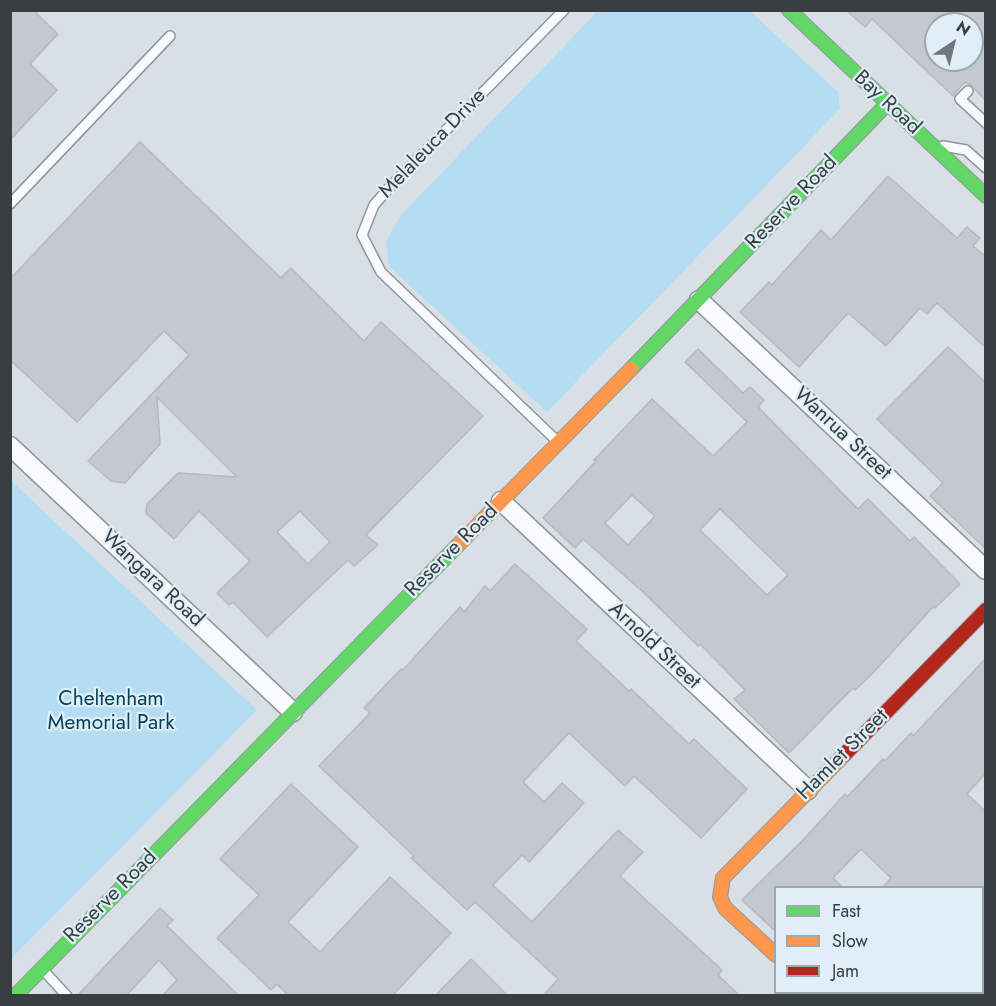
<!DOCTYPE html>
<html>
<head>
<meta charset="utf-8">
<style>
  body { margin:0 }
  #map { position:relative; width:996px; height:1006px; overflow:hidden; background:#d8e0e5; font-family:Jost,sans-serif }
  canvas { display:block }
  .frame { position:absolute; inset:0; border:12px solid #383e42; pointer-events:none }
  .legend { position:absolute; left:774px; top:886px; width:210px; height:108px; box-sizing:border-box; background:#e0eff7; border:2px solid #9da8af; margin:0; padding:8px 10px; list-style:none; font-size:18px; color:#383e42 }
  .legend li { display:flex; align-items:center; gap:12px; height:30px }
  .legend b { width:30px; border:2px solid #9da8af }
  .north { position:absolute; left:924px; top:12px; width:60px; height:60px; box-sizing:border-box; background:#e0eff7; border:2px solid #9da8af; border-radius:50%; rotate:35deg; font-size:16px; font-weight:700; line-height:24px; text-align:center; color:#383e42 }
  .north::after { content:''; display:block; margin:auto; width:21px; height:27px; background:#70777b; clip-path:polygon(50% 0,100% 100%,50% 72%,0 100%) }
</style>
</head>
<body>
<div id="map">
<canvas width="996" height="1006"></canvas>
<div class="frame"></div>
<ul class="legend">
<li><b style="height:8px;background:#63d668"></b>Fast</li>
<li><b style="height:8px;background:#ff974d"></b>Slow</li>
<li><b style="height:8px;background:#b3261e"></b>Jam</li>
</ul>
<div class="north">N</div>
</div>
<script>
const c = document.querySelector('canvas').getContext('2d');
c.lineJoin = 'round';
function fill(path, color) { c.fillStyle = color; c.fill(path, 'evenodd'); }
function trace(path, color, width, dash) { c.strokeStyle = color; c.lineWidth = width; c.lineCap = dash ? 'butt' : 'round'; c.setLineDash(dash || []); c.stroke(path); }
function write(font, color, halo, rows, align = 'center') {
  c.font = font + ' Jost,sans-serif'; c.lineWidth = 4.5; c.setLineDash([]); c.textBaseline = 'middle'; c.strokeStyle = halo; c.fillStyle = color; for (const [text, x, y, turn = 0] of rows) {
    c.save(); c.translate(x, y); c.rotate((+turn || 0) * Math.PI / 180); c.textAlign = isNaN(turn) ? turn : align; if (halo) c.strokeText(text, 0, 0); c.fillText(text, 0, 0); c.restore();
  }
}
const green = new Path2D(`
  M598 11H750L838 92 840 109 547 412 389 266 386 241 401 215Z
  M10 480 257 710 11 959H10Z`);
const building = new Path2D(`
  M10 10H33L58 34 30 64 57 90 10 140Z
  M846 10H986V101L972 86 965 82 953 96 872 19 865 27ZM936 24H972V60H936Z
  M140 142 281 278 291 268 364 341 381 322 483 416 366 535 378 545 354 566 348 560 267 637 233 602 229 605 217 593 250 561 199 511 174 539 146 513 147 504 178 473 237 477 157 397 160 444 125 483 111 481 88 461 189 355 164 331 77 422 10 360V279ZM300 511 330 542 308 564 277 532Z
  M888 176 957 238 967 227 980 238 973 246 986 257V348L937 303 927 314 920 308 886 346 848 313 799 367 740 312 769 282 772 285 821 230 831 240Z
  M948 347 986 383V549L930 496 943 483 877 419Z
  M698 349 743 393 750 387 764 400 758 407 858 509 868 499 910 541 914 537 960 584 935 608 934 606 871 675 855 690 853 688 789 753 734 699 745 690 700 644 698 646 642 591 583 539 575 548 543 518 596 461 594 460 652 399 713 456 747 422 685 362ZM632 495 655 516 628 545 605 523ZM720 509 788 575 767 595 700 530Z
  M515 564 587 629 576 641 629 691 631 689 689 744 694 739 747 789 701 838 634 776 625 786 569 733 523 782 544 802 562 783 584 803 529 862 522 855 493 885 532 922 618 830 643 852 620 876 722 970 718 975 740 996H543L558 979 475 902 467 910 411 858 414 856 319 766 370 713 364 708 401 669 403 670 460 607 464 612 485 586 490 591Z
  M986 658V773L967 794 986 812V888H882L891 878 861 849 833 878 843 888H776V932L742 900 804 839 845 794 847 797 883 759 885 761 911 733 913 736Z
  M291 784 358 847 288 922 320 952 390 877 451 933 392 996H289L277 984 271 990 217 938 259 895 220 859Z
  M160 908 173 920 167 926 239 996H162L177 980 159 960 126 996H77Z
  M471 959 508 996H435Z`);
const lane = new Path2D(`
  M968 91 960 99 986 123
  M943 146 966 150 986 168
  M10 204 170 36
  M558 442 381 272 362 235 374 205 389 188 564 10
  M44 971 67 996`);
const street = new Path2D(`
  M699 300 986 570
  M10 446 293 712
  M501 501 808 790
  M982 947 986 944
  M815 992 818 996
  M934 996 937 992`);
const fast = new Path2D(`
  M789 10 986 196
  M631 369 887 104
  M15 996 459 544`);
const slow = new Path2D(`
  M459 544 631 369
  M776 955 725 908 720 897 723 878 844 755`);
const jam = new Path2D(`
  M844 755 986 610`);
const streetNames = [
  ["Bay Road",887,103,43],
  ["Melaleuca Drive",433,144,-46],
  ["Reserve Road",792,203,-46],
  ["Wanrua Street",842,434,43],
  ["Reserve Road",452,551,-45],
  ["Wangara Road",152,579,43],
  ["Arnold Street",654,646,43],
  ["Hamlet Street",843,755,-45],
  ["Reserve Road",111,897,-45]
];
const parkNames = [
  ["Cheltenham",111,700],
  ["Memorial Park",111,724]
];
fill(green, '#b4dcf2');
fill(building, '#c3c9ce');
trace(building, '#b4babe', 1.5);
trace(lane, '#90979b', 12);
trace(street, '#90979b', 21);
trace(fast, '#90979b', 16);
trace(slow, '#90979b', 16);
trace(jam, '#90979b', 16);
trace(lane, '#f9fafb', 9);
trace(street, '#f9fafb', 18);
trace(fast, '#63d668', 14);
trace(slow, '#ff974d', 14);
trace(jam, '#b3261e', 14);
write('21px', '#383e42', '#e0eff7', streetNames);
write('21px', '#03425c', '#e0eff7', parkNames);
</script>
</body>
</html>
